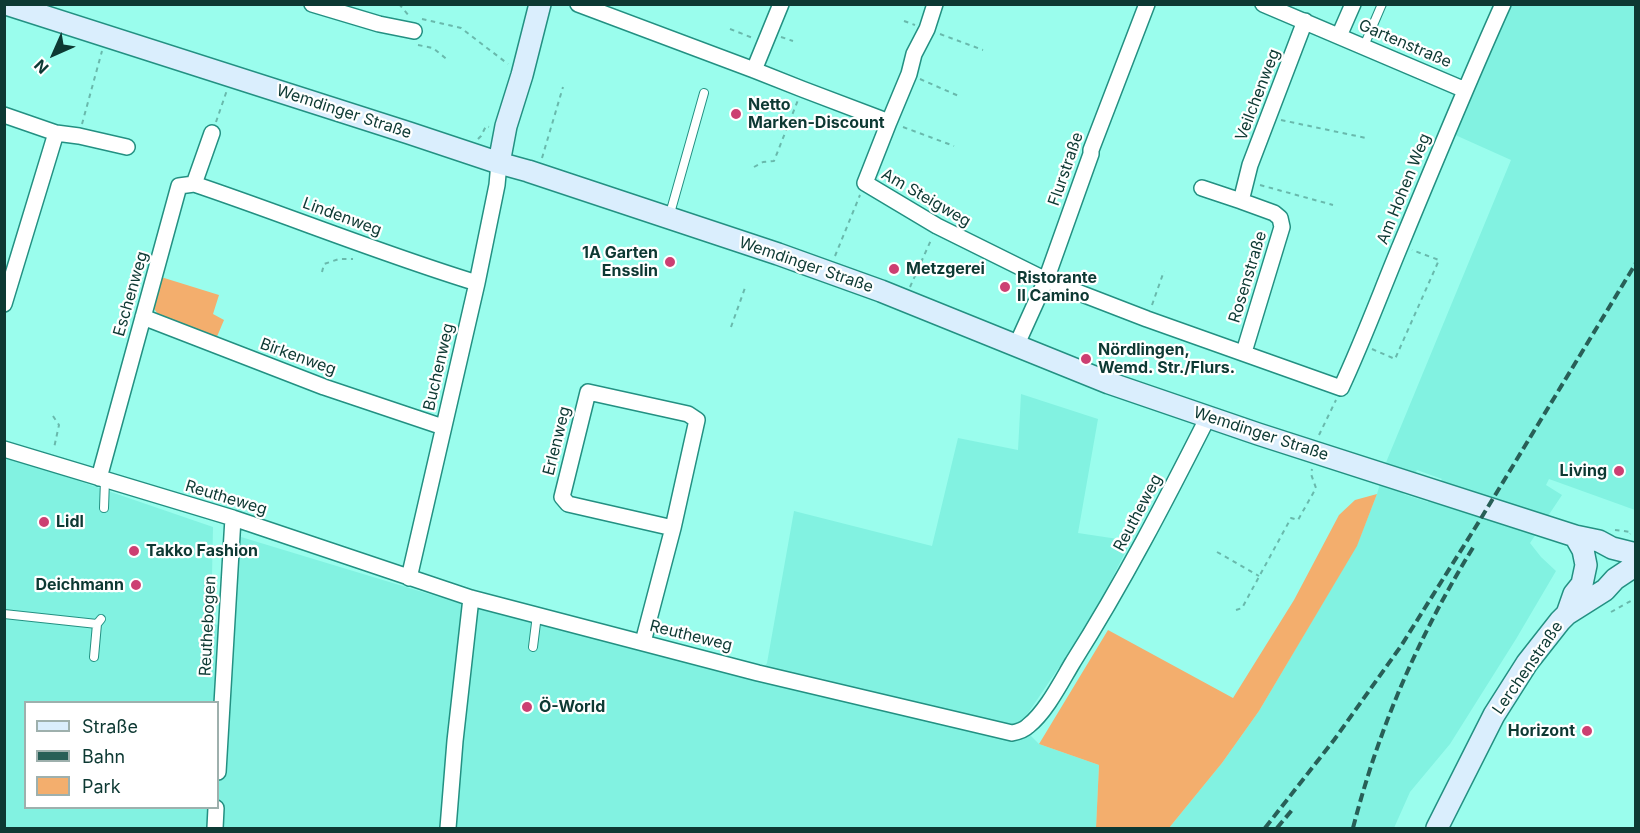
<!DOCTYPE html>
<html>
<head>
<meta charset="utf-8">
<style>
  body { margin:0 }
  #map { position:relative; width:1640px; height:833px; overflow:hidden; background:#9afded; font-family:Inter,sans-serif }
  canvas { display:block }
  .frame { position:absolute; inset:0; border:6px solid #0d3933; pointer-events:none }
  .legend { position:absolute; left:24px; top:701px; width:195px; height:108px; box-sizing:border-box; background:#fff; border:2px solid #9eb0ad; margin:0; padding:8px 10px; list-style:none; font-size:18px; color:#0d3933 }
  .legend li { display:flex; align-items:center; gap:12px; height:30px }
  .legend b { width:30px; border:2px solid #9eb0ad }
  .north { position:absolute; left:24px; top:24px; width:60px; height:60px; -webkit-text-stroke:4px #fff; paint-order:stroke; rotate:225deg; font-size:16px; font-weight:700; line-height:24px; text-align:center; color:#0d3933 }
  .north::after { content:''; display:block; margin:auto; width:21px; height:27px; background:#0d3933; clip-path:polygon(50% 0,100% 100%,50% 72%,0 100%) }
</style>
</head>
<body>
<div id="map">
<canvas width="1640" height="833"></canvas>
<div class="frame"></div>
<ul class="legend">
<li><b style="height:8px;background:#daeefd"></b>Straße</li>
<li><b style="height:8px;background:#285f57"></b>Bahn</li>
<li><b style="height:16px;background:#f3ae6d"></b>Park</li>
</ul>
<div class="north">N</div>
</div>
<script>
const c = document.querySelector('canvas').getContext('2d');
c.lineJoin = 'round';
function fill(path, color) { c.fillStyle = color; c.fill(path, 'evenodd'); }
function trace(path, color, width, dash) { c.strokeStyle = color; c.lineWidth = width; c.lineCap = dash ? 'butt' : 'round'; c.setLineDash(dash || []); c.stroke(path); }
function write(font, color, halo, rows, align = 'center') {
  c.font = font + ' Inter,sans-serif'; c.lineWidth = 4.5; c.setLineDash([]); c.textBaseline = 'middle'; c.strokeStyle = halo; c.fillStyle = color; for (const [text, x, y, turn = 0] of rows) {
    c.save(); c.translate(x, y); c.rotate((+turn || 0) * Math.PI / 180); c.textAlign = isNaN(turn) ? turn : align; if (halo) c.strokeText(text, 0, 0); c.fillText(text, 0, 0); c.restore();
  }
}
const built = new Path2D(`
  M1509 5H1635V510L1549 479 1546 485 1562 495 1530 543 1541 557 1556 571 1516 639 1450 744 1410 792 1394 828H1169L1222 763 1259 711 1357 545 1377 494 1387 460 1511 160 1453 134ZM1417 470 1442 479 1428 502 1403 494Z
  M1021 394 1098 419 1078 533 1131 541 1091 620 1020 725 1039 744 1099 765 1096 828H5L4 458 41 468 213 527 211 625 230 624 241 537 462 604 756 681 767 663 794 511 932 546 958 438 1018 450ZM26 702H218V808H26Z`);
const green = new Path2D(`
  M161 277 219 295 213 314 224 320 216 339 159 316 153 307Z
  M1377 494 1357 546 1259 711 1222 763 1169 828H1096L1099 765 1039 744 1108 630 1233 698 1294 600 1339 515 1355 500Z`);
const path = new Path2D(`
  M399 4 410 17
  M422 19 461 28 508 64
  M904 21 915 25
  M730 29 753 38
  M940 34 983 50
  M781 37 793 41
  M418 45 433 48 449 61
  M920 79 961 97
  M1281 120 1366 138
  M216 122 227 90
  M82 124 102 51
  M903 127 954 146
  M478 139 481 136 486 126 489 127
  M542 158 563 87
  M754 167 763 162 774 161 798 100
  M1260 185 1333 205
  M835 256 860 195
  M322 272 324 264 339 259H353
  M910 287 931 240
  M1152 305 1164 271
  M731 327 746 285
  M1372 349 1395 359 1439 260 1412 250
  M53 416 59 425 54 448
  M1319 435 1336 400
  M1615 530 1631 532 1630 534
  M1217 552 1259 576
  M1236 610 1242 608 1291 518 1298 520 1316 488 1311 474 1312 469
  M1611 612 1636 598`);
const lane = new Path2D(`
  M1364 46 1382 4
  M669 217 704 93
  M104 508 105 480
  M4 614 97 624
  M533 647 537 615
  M94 657 97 624 101 619`);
const street = new Path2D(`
  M312 4 379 24 414 31
  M578 4 754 70 802 89 889 122 865 183 937 226 1046 280 1147 319 1341 388C1363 341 1381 292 1401 244 1434 164 1467 84 1503 4
  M1263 4 1465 90
  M1339 36 1353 4
  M754 70 781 4
  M4 115 56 133 79 136 127 147
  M889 122 909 74 914 54 927 29 935 4
  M194 184C289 216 382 254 477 283
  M1202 188 1241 201
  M4 304 56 133
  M143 317 324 387 443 427
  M1017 344 1046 280 1091 154V150L1147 4
  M1244 352 1282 227 1280 218 1274 213 1241 201 1250 165 1305 21
  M4 449 233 518 471 598 758 673 1012 733C1017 732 1024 730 1028 726 1046 712 1061 682 1073 662 1123 583 1166 500 1208 417
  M99 478 179 186 194 184 212 133
  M409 578 477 283 497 185 499 163
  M643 642 673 528 697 420 688 414 588 392 562 497 568 504 673 528
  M218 772 233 518
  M215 828 216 808
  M448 828 455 741 471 598`);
const secondary = new Path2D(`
  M6 4 409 133 499 163 528 171 778 254 881 291 1109 383 1258 434 1575 536 1599 541 1612 548 1636 554
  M499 163 506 126 522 75 540 4
  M1567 614 1574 594 1582 584 1586 565 1583 550 1575 536
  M1437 828 1494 715 1527 663 1560 621 1567 614 1605 590 1615 579 1636 565`);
const rail = new Path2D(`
  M1265 828 1334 740 1401 646 1480 520 1636 263
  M1277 828 1292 810
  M1353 828C1379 727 1419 635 1474 546`);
const markers = [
  [736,114,6,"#cc3f72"],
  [670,262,6,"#cc3f72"],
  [894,269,6,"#cc3f72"],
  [1005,287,6,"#cc3f72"],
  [1086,359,6,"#cc3f72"],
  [1619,471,6,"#cc3f72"],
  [44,522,6,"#cc3f72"],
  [134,551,6,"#cc3f72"],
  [136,585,6,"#cc3f72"],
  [527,707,6,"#cc3f72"],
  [1587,731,6,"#cc3f72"]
];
const streetNames = [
  ["Gartenstraße",1405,44,23],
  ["Veilchenweg",1258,95,-69],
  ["Wemdinger Straße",344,112,18],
  ["Flurstraße",1066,169,-71],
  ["Am Hohen Weg",1404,189,-68],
  ["Am Steigweg",926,198,30],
  ["Lindenweg",342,217,20],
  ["Wemdinger Straße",806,265,19],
  ["Rosenstraße",1248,277,-73],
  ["Eschenweg",131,294,-74],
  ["Birkenweg",298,357,20],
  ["Buchenweg",439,367,-77],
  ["Wemdinger Straße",1261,434,18],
  ["Erlenweg",557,441,-76],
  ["Reutheweg",226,498,17],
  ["Reutheweg",1138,513,-62],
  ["Reuthebogen",208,626,-87],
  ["Reutheweg",691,636,14],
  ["Lerchenstraße",1528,668,-55]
];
const poiNames = [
  ["Netto",748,105],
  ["Marken-Discount",748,123],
  ["1A Garten",658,253,"right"],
  ["Ensslin",658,271,"right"],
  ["Metzgerei",906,269],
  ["Ristorante",1017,278],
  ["Il Camino",1017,296],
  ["Nördlingen,",1098,350],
  ["Wemd. Str./Flurs.",1098,368],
  ["Living",1607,471,"right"],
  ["Lidl",56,522],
  ["Takko Fashion",146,551],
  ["Deichmann",124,585,"right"],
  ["Ö-World",539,707],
  ["Horizont",1575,731,"right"]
];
fill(built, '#82f2e1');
fill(green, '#f3ae6d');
trace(lane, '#239082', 10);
trace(street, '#239082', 18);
trace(secondary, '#239082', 24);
trace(path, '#69b9ac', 2, [4.5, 4.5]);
trace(lane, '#fff', 8);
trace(street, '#fff', 15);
trace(secondary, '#daeefd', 21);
trace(rail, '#285f57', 4, [9, 4.5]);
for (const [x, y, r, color] of markers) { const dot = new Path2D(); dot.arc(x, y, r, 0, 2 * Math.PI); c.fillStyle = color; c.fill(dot); trace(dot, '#fff', 2); }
write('16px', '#0d3933', '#fff', streetNames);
write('bold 16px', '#0d3933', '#fff', poiNames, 'left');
</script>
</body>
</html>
